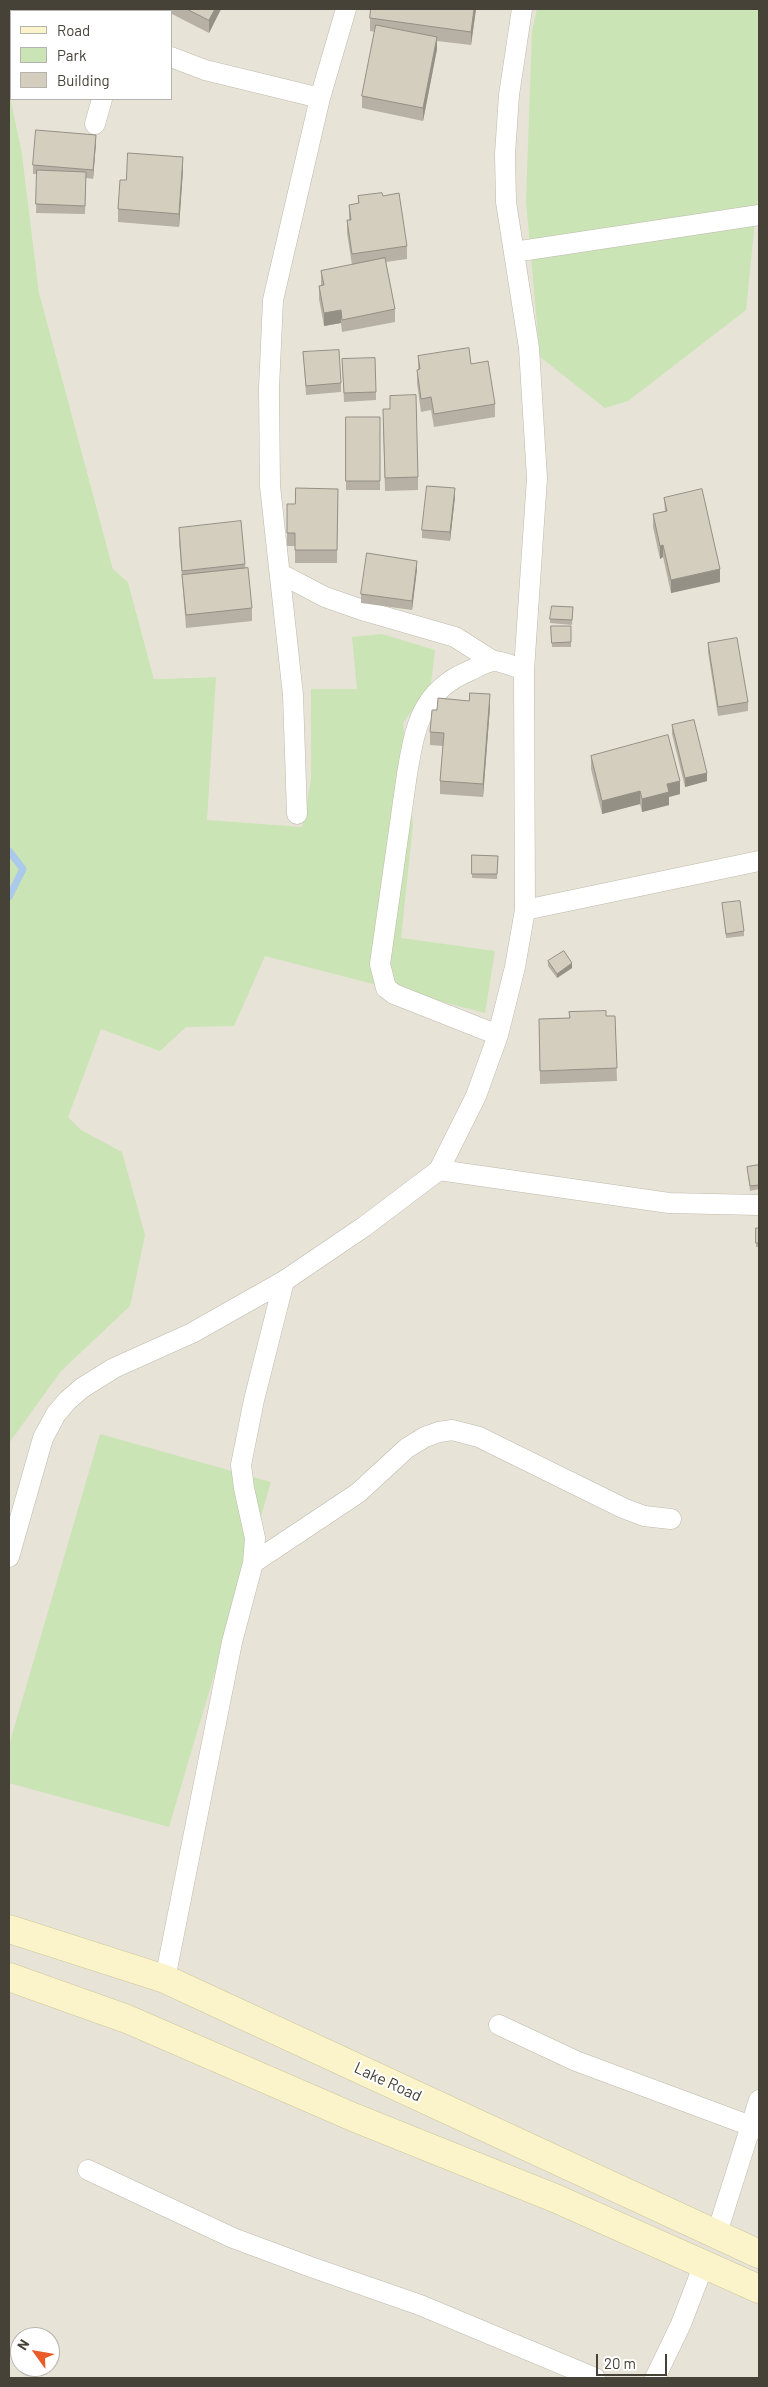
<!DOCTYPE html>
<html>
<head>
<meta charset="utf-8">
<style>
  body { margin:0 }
  #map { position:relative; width:768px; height:2387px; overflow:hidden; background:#f3f1e9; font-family:Barlow,sans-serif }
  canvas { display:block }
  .frame { position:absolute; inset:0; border:10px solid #464238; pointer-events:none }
  .legend { position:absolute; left:10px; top:10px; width:162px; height:90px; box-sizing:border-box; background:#fff; border:1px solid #b5b3af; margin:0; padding:6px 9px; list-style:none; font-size:15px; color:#464238 }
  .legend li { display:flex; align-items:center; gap:10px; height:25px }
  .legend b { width:25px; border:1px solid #b5b3af }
  .north { position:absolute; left:10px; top:2327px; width:50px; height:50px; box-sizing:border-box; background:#fff; border:1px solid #b5b3af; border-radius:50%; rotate:302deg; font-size:14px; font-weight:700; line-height:20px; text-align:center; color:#464238 }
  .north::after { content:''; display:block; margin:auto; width:18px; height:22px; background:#ea5b29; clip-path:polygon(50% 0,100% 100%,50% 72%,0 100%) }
  .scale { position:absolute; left:596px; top:2354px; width:71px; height:22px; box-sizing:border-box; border:2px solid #464238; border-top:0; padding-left:6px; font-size:15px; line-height:18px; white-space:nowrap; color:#464238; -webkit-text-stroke:4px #fff; paint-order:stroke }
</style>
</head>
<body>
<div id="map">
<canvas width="768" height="2387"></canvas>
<div class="frame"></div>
<ul class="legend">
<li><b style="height:6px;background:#fbf4cb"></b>Road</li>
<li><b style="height:14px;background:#cae4b5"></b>Park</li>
<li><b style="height:14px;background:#d4cebf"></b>Building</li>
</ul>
<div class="north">N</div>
<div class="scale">20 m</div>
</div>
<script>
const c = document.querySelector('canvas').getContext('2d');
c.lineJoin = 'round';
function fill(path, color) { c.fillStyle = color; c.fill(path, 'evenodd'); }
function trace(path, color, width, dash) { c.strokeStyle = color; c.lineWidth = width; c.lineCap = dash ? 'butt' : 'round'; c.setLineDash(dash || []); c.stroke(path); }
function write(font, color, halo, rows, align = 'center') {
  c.font = font + ' Barlow,sans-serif'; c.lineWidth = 4; c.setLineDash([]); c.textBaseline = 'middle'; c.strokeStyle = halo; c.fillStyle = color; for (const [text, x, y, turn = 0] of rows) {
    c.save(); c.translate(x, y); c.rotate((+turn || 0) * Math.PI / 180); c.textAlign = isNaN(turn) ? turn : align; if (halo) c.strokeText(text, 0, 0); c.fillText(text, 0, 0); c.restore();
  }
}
const residential = new Path2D(`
  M9 9H759V2378H9V1303L51 1101 216 677 154 679 128 582 113 569 39 292 22 153 9 91ZM11 11H171V99H11ZM20 2337H50V2367H20Z`);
const green = new Path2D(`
  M537 9H759V201H757L746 310 628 401 605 408 540 357 526 202 532 31Z
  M9 91 22 153 39 292 113 569 128 582 154 679 216 677 207 820 302 827 311 780V689H357L352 637 382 634 435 650 431 684 403 723 413 825 401 938 495 951 485 1013 265 956 234 1026 186 1027 160 1051 101 1029 68 1117 81 1130 122 1152 145 1235 130 1306 61 1371 9 1443Z
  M100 1434 271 1482 169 1827 9 1783V1745Z`);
const stream = new Path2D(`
  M9 851 23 869 9 897`);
const street = new Path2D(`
  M126 11V9
  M171 57 205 70 320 98
  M95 124 102 99
  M514 252 759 215
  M281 574 325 597 365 611 455 637 493 661
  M297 814 293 695 270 486 269 388 273 300 320 98 346 9
  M525 910 759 861
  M498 1035 394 994 386 988 380 964 407 774C415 727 421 691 469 671 476 668 487 661 495 661 504 662 515 667 524 670
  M439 1170 669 1203 759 1205
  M9 1557 43 1438 56 1414 67 1401 82 1388 114 1368 192 1333 284 1281 365 1226 439 1170 476 1096 498 1035 515 967 525 910 524 670 537 478 529 348 506 202 505 154 509 95 522 9
  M253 1563 358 1493 407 1448 425 1437 439 1432 452 1430 479 1437 623 1508 644 1516 671 1519
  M165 1979 232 1642 253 1563 255 1538 244 1488 241 1465 254 1400 284 1281
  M499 2025 576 2061 759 2129
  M88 2170 233 2238 311 2267 420 2305 595 2378
  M717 2233 759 2100
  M655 2378 681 2324 704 2264`);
const secondary = new Path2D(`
  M9 1929 165 1979 759 2254
  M9 1977 127 2019 353 2117 557 2199 759 2289`);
const wall = new Path2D(`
  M151 9H221L209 33 172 14 171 11H153L151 10Z
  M371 9H476L471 45 437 41V49L423 121 362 108V96L375 32 370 31V18Z
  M96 143 93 179 86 178 85 214 36 213 37 174H33V165Z
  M183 170 179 227 118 222V209L126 180Z
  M358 196H383L407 246V259L386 262 395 309V322L342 332 341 323 324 326 319 299V286H321V271L352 265 347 233V220H349V205L358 204Z
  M303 352 341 383V392L306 395Z
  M418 356 471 364 495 404V417L434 427 431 410 421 412 417 383V370H418Z
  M342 359 376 392V400L344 402Z
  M346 417H380V490H346Z
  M383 422 418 477V490L385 491Z
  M338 489 337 563H295V546H287V533L295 504Z
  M455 497 450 541 422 538V530Z
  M664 498 720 582 671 593 663 557 660 559 653 527V514L665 512Z
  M179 528 245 564 252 608V621L186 628 179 541Z
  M417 569 412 610 361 603V594Z
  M573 607 572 625 550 623V619Z
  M551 626H571V647H552Z
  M708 643 748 702V711L718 716 708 652Z
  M490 707 483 797 440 794V781L443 746 430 745V732L437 710Z
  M672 725 707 781 685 787 672 734Z
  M591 756 680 794 669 797V805L642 812 640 804 602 814 591 769Z
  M472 855 498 856 497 879 472 878Z
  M722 903 744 931V936L726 938Z
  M548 961 572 968 557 978 548 966Z
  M569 1012 606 1016H615L617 1081 540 1084 539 1019 569 1018Z
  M759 1165V1189L750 1191 747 1167Z
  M756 1228H759V1247H756Z`);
const shadedWall = new Path2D(`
  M170 9H172V14L171 16V11H170Z
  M215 9H221L209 33V20Z
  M474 9H476L471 45V32Z
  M437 37V49L423 121V108Z
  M96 135V143L93 179V170Z
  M183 157V170L179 227V214Z
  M341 310V323L324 326V313Z
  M455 488V497L450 541V532Z
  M663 545V557L660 559V546Z
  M417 561V569L412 610V601Z
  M720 569V582L671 593V580Z
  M490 694V707L483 797V784Z
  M707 773V781L685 787V778Z
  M680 781V794L669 797V805L642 812V799L667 784Z
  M640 791V804L602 814V801Z
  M572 963V968L557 978V974Z`);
const building = new Path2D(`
  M187 9H215L209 20Z
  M371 9H474L471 32 370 18Z
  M376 25 437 37 423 108 362 96Z
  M36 130 96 135 93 170 33 165Z
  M128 153 183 157 179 214 118 209 120 180H126Z
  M37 170 86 172 85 206 36 204Z
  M382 193 383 196 399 193 407 246 352 254 347 220H351L349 205 359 203 358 196Z
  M385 258 395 309 342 320 341 310 324 313 319 286 324 285 321 271Z
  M469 348 471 364 488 361 495 404 434 414 431 397 421 399 417 370 420 369 418 356Z
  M339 350 341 383 306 386 303 352Z
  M375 358 376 392 344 393 342 359Z
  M416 395 418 477 385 478 383 409H390V396Z
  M346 417H380V481H346Z
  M427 486 455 488 450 532 422 530Z
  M296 488 338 489 337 550H295V533H287V504H295Z
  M702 489 720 569 671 580 663 545 660 546 653 514 667 511 664 498Z
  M241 521 245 564 182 571 179 528Z
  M367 553 417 561 412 601 361 594Z
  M248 568 252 608 186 615 182 575Z
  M552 606 573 607 572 620 550 619Z
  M551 626H571V642L552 643Z
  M737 638 748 702 718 707 708 643Z
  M470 693 490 694 483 784 440 781 444 733 430 732 432 710H437L438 698 469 701Z
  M694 720 707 773 685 778 672 725Z
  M668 735 680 781 667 784 669 792 642 799 640 791 602 801 591 756Z
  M472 855 498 856 497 874H472Z
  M740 901 744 931 726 934 722 903Z
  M564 951 572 963 557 974 548 961Z
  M606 1011V1016H615L617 1068 540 1071 539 1019 570 1018 569 1012Z
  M759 1165V1185L750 1186 747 1167Z
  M756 1228H759V1243H756Z`);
const streetNames = [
  ["Lake Road",388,2082,25]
];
fill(residential, '#e7e3d7');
fill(green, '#cae4b5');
trace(stream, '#aac9eb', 7);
trace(street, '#bebaac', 21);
trace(secondary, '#cfc79b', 29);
trace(street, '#fff', 20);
trace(secondary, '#fbf4cb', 28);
fill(wall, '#b6b1a4');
fill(shadedWall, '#949086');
fill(building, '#d4cebf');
trace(building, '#949086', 1);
write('16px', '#464238', '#fff', streetNames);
</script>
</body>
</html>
